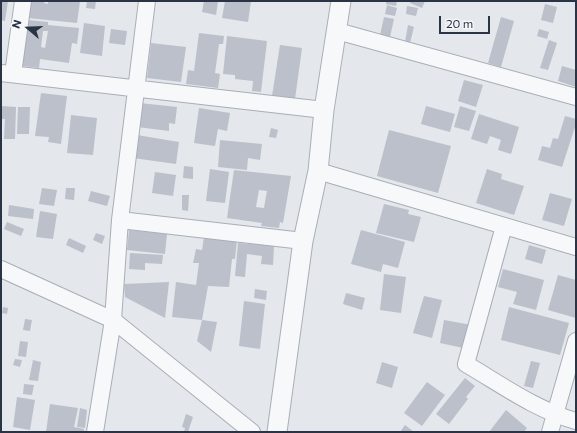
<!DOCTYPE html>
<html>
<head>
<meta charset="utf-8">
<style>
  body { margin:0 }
  #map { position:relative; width:577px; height:433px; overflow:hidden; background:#e4e7ec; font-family:Commissioner,sans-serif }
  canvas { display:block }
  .frame { position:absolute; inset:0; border:2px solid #2b3445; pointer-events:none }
  .north { position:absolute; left:8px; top:8px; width:40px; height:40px; -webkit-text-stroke:3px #f4f6f9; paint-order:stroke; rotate:289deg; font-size:11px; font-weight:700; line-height:16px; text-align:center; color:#2b3445 }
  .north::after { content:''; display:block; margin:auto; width:14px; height:18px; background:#2b3445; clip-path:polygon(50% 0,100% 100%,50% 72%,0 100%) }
  .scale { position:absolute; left:439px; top:16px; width:51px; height:18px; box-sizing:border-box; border:2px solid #2b3445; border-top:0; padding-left:5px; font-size:12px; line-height:14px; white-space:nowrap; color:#2b3445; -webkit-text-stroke:3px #f4f6f9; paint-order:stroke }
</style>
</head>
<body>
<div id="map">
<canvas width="577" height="433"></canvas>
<div class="frame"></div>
<div class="north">N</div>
<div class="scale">20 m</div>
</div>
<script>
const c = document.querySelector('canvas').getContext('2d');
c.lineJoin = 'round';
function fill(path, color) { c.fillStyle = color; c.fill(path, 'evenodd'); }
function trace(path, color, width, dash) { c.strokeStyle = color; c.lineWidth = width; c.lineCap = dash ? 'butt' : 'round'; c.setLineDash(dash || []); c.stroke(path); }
const building = new Path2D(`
  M1 1H8L5 21 1 20Z
  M30 1H44V3L48 4V1H80L77 23 28 18Z
  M87 1H96L95 9 86 8Z
  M204 1H218L216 15 202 12Z
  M225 1H251L248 22 222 18Z
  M386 1H397L396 6 386 4Z
  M411 1H425L422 8 410 3Z
  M545 4 557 7 553 23 541 20Z
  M387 5 397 8 395 16 385 14Z
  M407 6 418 8 416 16 406 14Z
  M384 17 394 19 390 37 380 35Z
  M501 17 514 21 501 67 488 63Z
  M28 20 48 22V25L79 28 77 44 72 43 69 63 40 59 39 68 22 66ZM43 31H48L45 48 41 47Z
  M84 23 105 26 102 56 80 53Z
  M408 25 414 27 410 43 405 42Z
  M111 29 127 31 125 45 109 43Z
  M539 29 549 32 547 39 537 36Z
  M199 33 224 36 223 44H219L215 73 220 74 218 88 186 84 188 70 194 71Z
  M227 36 267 41 261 92 252 91 253 81 235 79V75L223 74Z
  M549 40 557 43 548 70 540 68Z
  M151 43 186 47 181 82 147 78Z
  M280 45 302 48 295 99 272 96Z
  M562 66 576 70V87L558 81Z
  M464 80 483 85 476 107 458 101Z
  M41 93 67 96 61 144 48 142 49 137 35 136Z
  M140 103 177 107 175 124 169 123V131L137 127Z
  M1 106 16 107 15 139H4L5 119H1Z
  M426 106 455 114 450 132 421 124Z
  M460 106 476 111 469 131 454 127Z
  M18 107H30L29 134H17Z
  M199 108 230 113 227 131 218 129 215 146 194 143Z
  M479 114 519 127 511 154 498 150 501 140 490 136 487 144 471 139Z
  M71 115 97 118 93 155 67 153Z
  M565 116 576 119V124L562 167 538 160 542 146 550 148 553 138 558 139Z
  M271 128 278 130 276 138 269 137Z
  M389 130 451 146 438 193 377 176Z
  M137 135 179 142 176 164 133 158Z
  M220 140 262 144 260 160 248 158 247 170 218 167Z
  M184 166 193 167V179L183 178Z
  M210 169 229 172 225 203 206 201Z
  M487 169 502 174 501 179 524 186 514 215 476 203Z
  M234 170 291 176 283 223 280 222 279 228 261 226 262 223 227 218ZM259 190 267 191 264 208 256 207Z
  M155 172 176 175 173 196 152 193Z
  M42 188 57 190 54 206 39 204Z
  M66 188H75L74 200 65 199Z
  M91 191 110 196 107 206 88 201Z
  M550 193 572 199 564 226 542 220Z
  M182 195H189L188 211 182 210Z
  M384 204 409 210 408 214 421 217 414 242 376 233Z
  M9 205 34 209 33 219 8 216Z
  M40 211 57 214 53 239 36 237Z
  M7 222 24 229 21 236 4 229Z
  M129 230 167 234 165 254 127 250Z
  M361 230 405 242 398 268 383 264 381 272 351 264Z
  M96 233 105 236 102 244 93 240Z
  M204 237 237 240 235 259H232L229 287 208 286 202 320 172 317 176 282 196 285 199 263H193L196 249 202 250Z
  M69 238 86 246 83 253 66 245Z
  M238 243 274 246 273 265 261 264 262 256 247 254 245 277 235 276Z
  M529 245 546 250 542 264 525 259Z
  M130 253 163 255 162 264 145 263V270L129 269Z
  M503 269 544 280 536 310 513 304 517 292 498 287Z
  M384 274 406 277 401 313 380 310Z
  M558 275 576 280V318L548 310Z
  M169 282 165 318 125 297 124 284Z
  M255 289 267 291 266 300 254 298Z
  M346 293 365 298 362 310 343 304Z
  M424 296 442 300 432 338 413 333Z
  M244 301 265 304 260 349 239 346Z
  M3 307 8 308 7 314 2 313Z
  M509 307 569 323 560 355 501 340Z
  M25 319 32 320 30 331 23 330Z
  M202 320 217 322 211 352 197 341Z
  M444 320 472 325 468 349 440 343Z
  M20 341 28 342 26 357 18 356Z
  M15 359 22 360 20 367 13 365Z
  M33 360 41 362 38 381 29 380Z
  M531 361 540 363 533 388 524 386Z
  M382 362 398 367 392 388 376 383Z
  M465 378 475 386 466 397 468 399 449 424 436 414Z
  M427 382 445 395 422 426 404 413Z
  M24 384 34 385 32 395 23 394Z
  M17 397 35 400 30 430 13 427Z
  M50 404 78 408 74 427 84 429V432H46Z
  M80 408 87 410 85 428 77 427Z
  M506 410 527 428 524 432H489Z
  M186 414 193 417 188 432H184L185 428 182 427Z
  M405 425 414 432H400Z`);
const minor = new Path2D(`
  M337 31 576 97
  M1 73 324 110
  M13 74 23 1
  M318 171 576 247
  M120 220 303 241
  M504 226 466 364C502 385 536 410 576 421
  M1 269 113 320 252 432
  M95 432 113 320 120 220 147 1
  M550 432 576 341`);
const tertiary = new Path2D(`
  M277 432 303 241 318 171 324 110 341 1`);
fill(building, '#bbc0ca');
trace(minor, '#a9aeb7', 18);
trace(tertiary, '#a9aeb7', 21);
trace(minor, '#f7f8fa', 16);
trace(tertiary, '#f7f8fa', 19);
</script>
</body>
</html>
